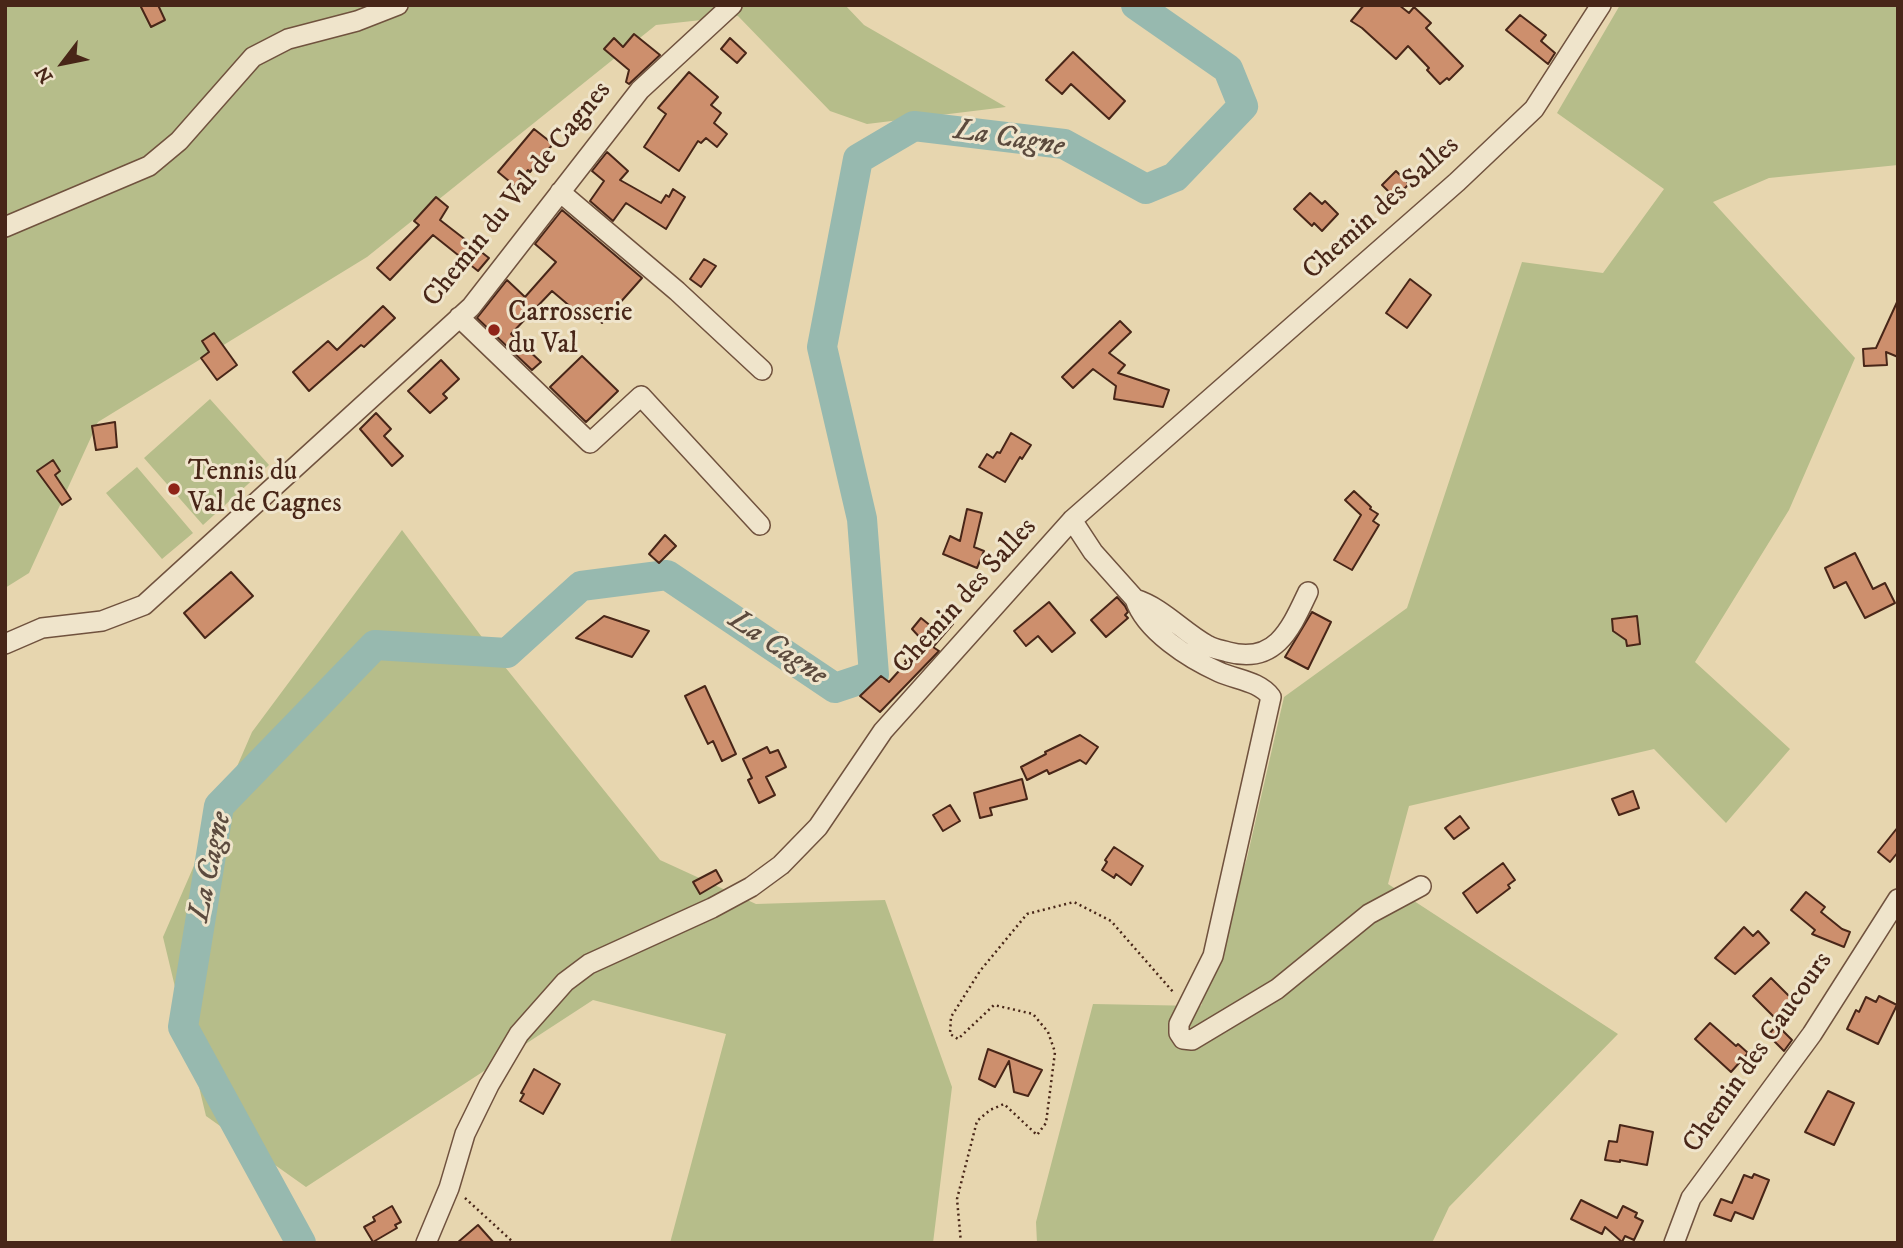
<!DOCTYPE html>
<html>
<head>
<meta charset="utf-8">
<style>
  body { margin:0 }
  #map { position:relative; width:1903px; height:1248px; overflow:hidden; background:#e7d6af; font-family:"IM FELL DW Pica",serif }
  canvas { display:block }
  .frame { position:absolute; inset:0; border:7px solid #482618; pointer-events:none }
  .north { position:absolute; left:28px; top:28px; width:70px; height:70px; -webkit-text-stroke:5px #efe4cb; paint-order:stroke; rotate:238deg; font-size:19px; font-weight:700; line-height:28px; text-align:center; color:#482618 }
  .north::after { content:''; display:block; margin:auto; width:24px; height:32px; background:#482618; clip-path:polygon(50% 0,100% 100%,50% 72%,0 100%) }
</style>
</head>
<body>
<div id="map">
<canvas width="1903" height="1248"></canvas>
<div class="frame"></div>
<div class="north">N</div>
</div>
<script>
const c = document.querySelector('canvas').getContext('2d');
c.lineJoin = 'round';
function fill(path, color) { c.fillStyle = color; c.fill(path, 'evenodd'); }
function trace(path, color, width, dash) { c.strokeStyle = color; c.lineWidth = width; c.lineCap = dash ? 'butt' : 'round'; c.setLineDash(dash || []); c.stroke(path); }
function write(font, color, halo, rows, align = 'center') {
  c.font = font + ' "IM FELL DW Pica",serif'; c.lineWidth = 6; c.setLineDash([]); c.textBaseline = 'middle'; c.strokeStyle = halo; c.fillStyle = color; for (const [text, x, y, turn = 0] of rows) {
    c.save(); c.translate(x, y); c.rotate((+turn || 0) * Math.PI / 180); c.textAlign = isNaN(turn) ? turn : align; if (halo) c.strokeText(text, 0, 0); c.fillText(text, 0, 0); c.restore();
  }
}
const green = new Path2D(`
  M5 5H845L864 25 1006 107 867 124 830 111 738 16 656 25 367 257 98 422 29 573 5 588Z
  M1620 5H1898V165L1769 178 1713 202 1855 358 1789 510 1695 662 1790 749 1726 823 1654 749 1409 806 1388 884 1618 1034 1449 1207 1432 1243H1037L1036 1222 1093 1004 1201 1006 1247 858 1284 697 1407 608 1522 262 1603 273 1664 189 1557 113Z
  M210 399 269 465 203 525 144 458Z
  M137 467 193 533 162 559 106 493Z
  M402 530 493 652 660 860 756 904 885 900 952 1087 933 1243H670L726 1034 593 1000 306 1187 206 1116 163 937 252 732Z`);
const river = new Path2D(`
  M301 1243 183 1027 219 806 375 645 507 653 581 586 667 575 835 688 874 675 862 519 822 347 858 159 914 126 1064 144 1146 189 1175 177 1243 106 1228 69 1136 5`);
const building = new Path2D(`
  M140 5H158L165 20 151 27Z
  M1364 5H1399L1409 13 1414 7 1431 23 1426 28 1463 66 1449 80 1447 78 1440 84 1427 70 1429 68 1408 46 1396 59 1362 28 1351 21Z
  M1520 15 1546 35 1541 41 1555 53 1548 64 1506 30Z
  M634 34 660 55 629 84 626 82 629 70 604 49 614 38 623 47Z
  M730 38 746 53 737 63 721 49Z
  M1073 52 1125 101 1109 119 1071 84 1062 94 1046 80Z
  M689 72 718 97 711 105 721 113 714 123 727 134 717 147 706 138 701 143 698 141 679 171 644 147 666 114 658 108Z
  M534 129 553 144 530 172 528 170 515 186 498 172Z
  M607 152 628 171 620 180 661 203 666 195 669 197 673 189 685 197 666 229 626 203 613 221 590 201 604 181 592 171Z
  M1396 171 1409 184 1395 198 1382 185Z
  M1310 193 1322 204 1325 201 1338 214 1322 231 1314 223 1312 226 1294 209Z
  M436 197 448 207 440 220 489 258 478 271 433 235 390 280 377 268 419 225 414 221Z
  M562 210 642 278 602 323 592 312 585 319 552 291 511 334 541 362 532 370 477 318 507 280 525 297 556 262 535 244Z
  M704 259 716 266 701 287 690 279Z
  M1410 279 1431 295 1407 328 1386 313Z
  M1898 300V357L1886 352 1887 365 1864 366 1863 349 1876 348Z
  M383 306 395 318 364 347 361 345 309 391 293 372 328 341 337 350Z
  M1120 321 1131 332 1109 353 1125 365 1118 373 1169 390 1163 407 1114 399 1116 386 1093 369 1073 388 1062 377Z
  M214 333 237 365 217 380 201 358 209 352 202 341Z
  M582 356 618 391 586 422 550 387Z
  M441 360 459 379 443 394 447 398 430 413 408 391Z
  M376 413 391 429 384 436 403 456 392 466 360 429Z
  M115 422 117 447 96 450 92 426Z
  M1011 433 1031 445 1022 459 1020 457 1005 482 979 467 987 454 993 458 997 452 1000 453Z
  M53 460 60 471 55 475 71 499 62 505 37 471Z
  M1354 491 1371 507 1370 509 1378 514 1373 521 1379 525 1352 570 1334 560 1361 515 1345 500Z
  M967 509 982 513 974 547 984 551 977 568 943 554 950 536 960 541Z
  M665 535 676 546 659 563 649 554Z
  M1855 553 1873 589 1885 583 1895 603 1865 618 1846 582 1834 588 1825 568Z
  M231 572 253 596 205 638 184 613Z
  M1117 597 1125 606 1128 612 1125 615 1128 618 1106 637 1091 620Z
  M1049 602 1075 633 1052 652 1038 636 1026 646 1014 631Z
  M1312 612 1331 622 1308 669 1285 657Z
  M943 615 953 624 933 647 939 651 880 712 860 696 881 676 889 682 907 662 905 661 923 641 912 629 921 618 932 627Z
  M604 616 649 631 632 657 576 638Z
  M1637 616 1640 644 1627 646 1626 640 1613 631 1612 619Z
  M705 686 736 754 722 761 713 741 708 744 685 696Z
  M1080 735 1098 747 1086 764 1080 760 1049 774 1047 770 1027 780 1021 767 1046 754 1045 752Z
  M767 747 770 753 778 750 786 767 766 777 775 795 759 803 748 780 752 778 743 759Z
  M1022 779 1027 799 990 808 992 815 980 818 974 793Z
  M1633 791 1639 808 1619 815 1612 799Z
  M950 805 960 821 943 831 933 815Z
  M1460 816 1469 828 1454 839 1445 828Z
  M1898 827V852L1890 862 1878 852Z
  M1114 847 1143 866 1131 885 1116 874 1114 878 1102 870 1107 862 1105 860Z
  M1503 863 1515 880 1508 885 1510 888 1477 913 1463 893Z
  M716 870 722 881 700 894 693 882Z
  M1806 892 1825 907 1821 912 1842 929 1850 932 1844 947 1812 934 1815 930 1791 910Z
  M1744 927 1753 936 1758 931 1769 943 1735 974 1715 958Z
  M1771 978 1798 1005 1780 1023 1753 996Z
  M1879 996 1897 1005 1878 1044 1847 1029 1856 1010 1859 1012 1866 997 1876 1002Z
  M1710 1023 1736 1046 1738 1044 1748 1053 1731 1072 1695 1039Z
  M1777 1025 1792 1040 1784 1051 1768 1035Z
  M988 1049 1042 1070 1028 1096 1014 1092 1009 1061 995 1087 979 1079Z
  M534 1069 560 1084 543 1114 520 1101 524 1094 521 1093Z
  M1828 1091 1854 1103 1834 1145 1805 1132Z
  M1620 1125 1653 1132 1647 1165 1620 1160V1162L1605 1160 1609 1141 1617 1142Z
  M1754 1174 1769 1180 1753 1219 1735 1212 1731 1221 1714 1215 1721 1199 1732 1203 1744 1175 1752 1178Z
  M1581 1200 1617 1218 1623 1206 1637 1213 1635 1217 1643 1221 1634 1240 1625 1236 1622 1242 1605 1227 1602 1234 1571 1219Z
  M392 1206 401 1222 395 1225 397 1228 373 1242 364 1227 375 1221 373 1217Z
  M478 1225 494 1243H457Z`);
const path = new Path2D(`
  M465 1198 514 1243
  M961 1243 957 1199 977 1121 990 1110 1004 1104 1037 1135 1046 1123 1055 1052 1048 1032 1033 1014 994 1005 958 1039 950 1034 951 1017 980 971 1027 914 1074 902 1111 921 1174 993`);
const minor = new Path2D(`
  M560 192 677 291 762 370
  M5 227 149 166 179 141 253 57 288 39 357 21 398 5
  M459 317 590 443 641 396 760 525
  M1072 520 1093 552 1135 599C1145 631 1190 659 1219 672 1237 680 1259 681 1271 697L1213 956 1179 1024V1033L1183 1039 1192 1040 1277 989 1369 914 1421 886
  M1135 599C1163 608 1182 631 1207 645 1213 649 1221 650 1228 652 1276 665 1291 628 1308 592
  M5 644 42 628 102 621 144 605 471 307 640 90 732 5
  M426 1243 449 1188 465 1134 489 1085 519 1034 565 982 589 964 712 908 751 887 781 865 818 827 883 731 1072 520 1457 182 1534 109 1601 5
  M1674 1243 1691 1198 1812 1034 1898 899`);
const markers = [
  [494,330,7,"#8f2418"],
  [174,489,7,"#8f2418"]
];
const streetNames = [
  ["Chemin du Val de Cagnes",518,195,-51],
  ["Chemin des Salles",1382,209,-42],
  ["Chemin des Salles",966,597,-48],
  ["Chemin des Caucours",1759,1053,-55]
];
const poiNames = [
  ["Carrosserie",508,314],
  ["du Val",508,346],
  ["Tennis du",188,473],
  ["Val de Cagnes",188,505]
];
const waterNames = [
  ["La Cagne",1009,140,9],
  ["La Cagne",777,649,34],
  ["La Cagne",212,867,-78]
];
fill(green, '#b6bd8a');
trace(river, '#97b9af', 30);
fill(building, '#cd8f6d');
trace(building, '#482618', 2);
trace(minor, '#70523e', 22);
trace(path, '#482618', 2.5, [2, 3.5]);
trace(minor, '#efe4cb', 19);
for (const [x, y, r, color] of markers) { const dot = new Path2D(); dot.arc(x, y, r, 0, 2 * Math.PI); c.fillStyle = color; c.fill(dot); trace(dot, '#efe4cb', 2.5); }
write('28px', '#482618', '#efe4cb', streetNames);
write('28px', '#482618', '#efe4cb', poiNames, 'left');
write('italic 30px', '#5c4b3e', '#efe4cb', waterNames);
</script>
</body>
</html>
